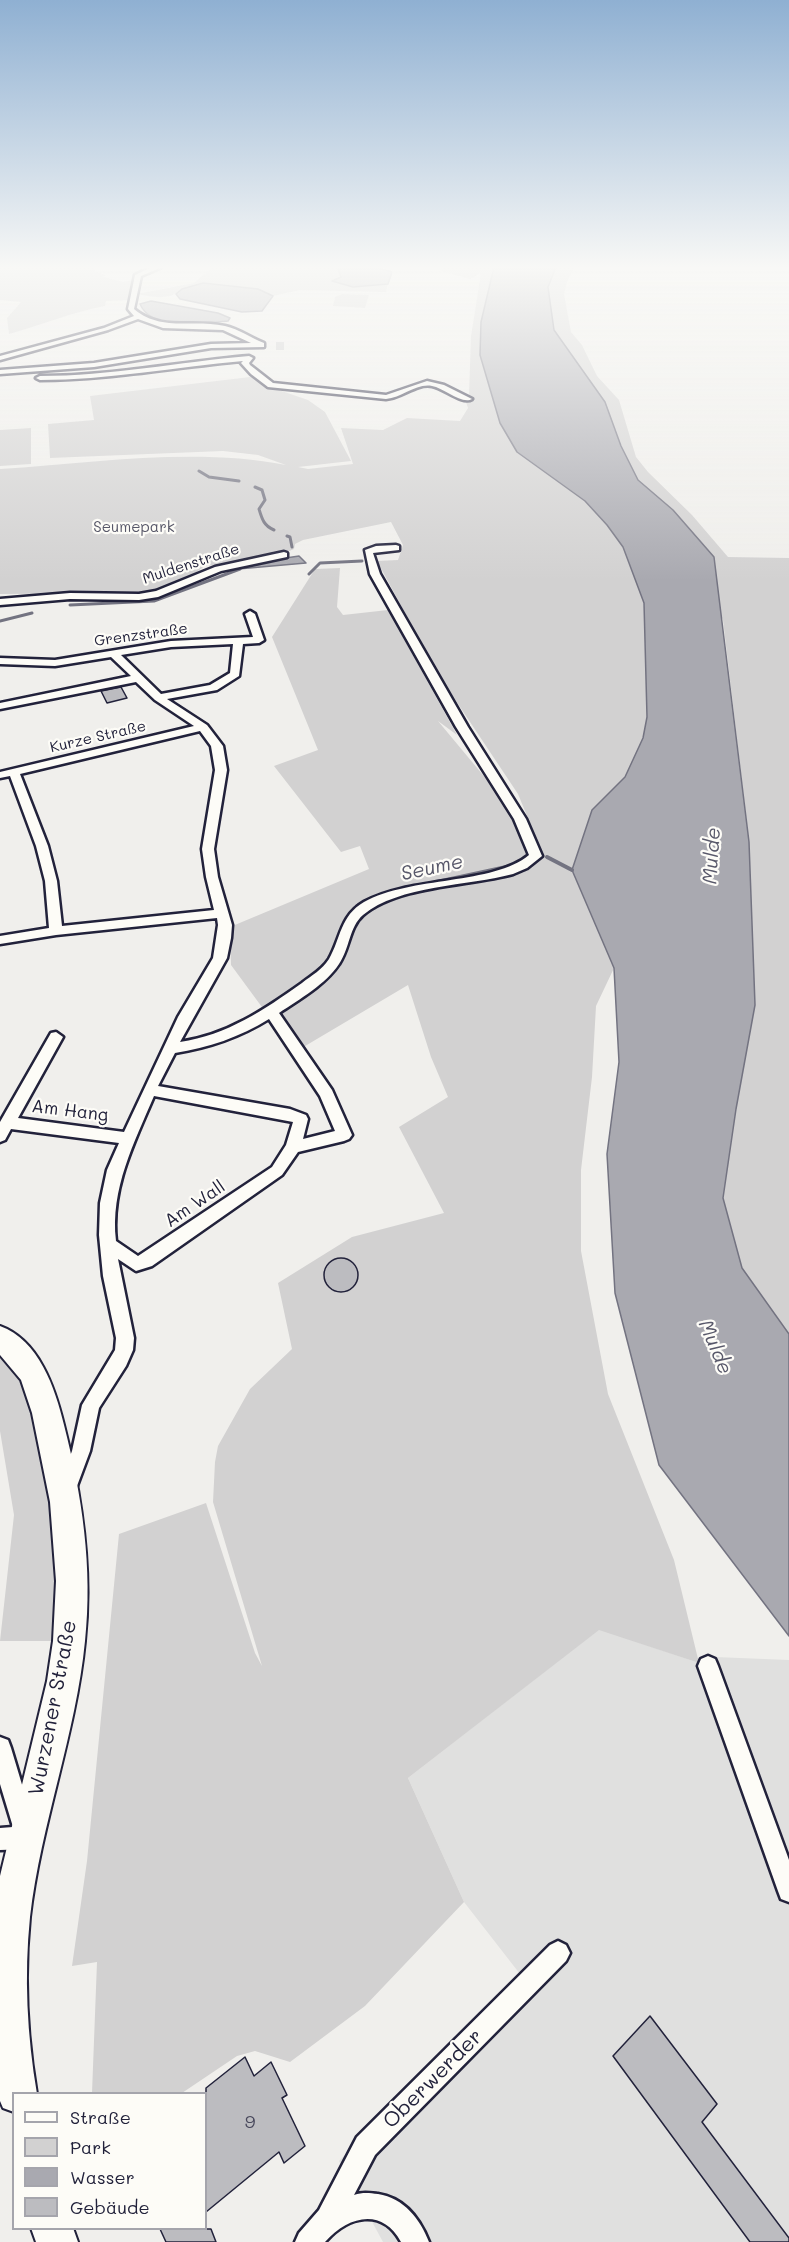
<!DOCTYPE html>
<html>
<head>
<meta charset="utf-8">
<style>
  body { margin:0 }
  #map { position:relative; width:789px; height:2242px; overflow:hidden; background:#f0efec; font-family:Mali,sans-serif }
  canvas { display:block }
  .legend { position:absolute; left:12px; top:2092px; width:195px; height:138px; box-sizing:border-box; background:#fdfcf7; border:2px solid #a5a5ac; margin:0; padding:8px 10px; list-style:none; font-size:18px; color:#22223b }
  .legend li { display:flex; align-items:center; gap:12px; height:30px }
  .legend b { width:30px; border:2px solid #a5a5ac }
</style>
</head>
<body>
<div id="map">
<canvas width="789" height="2242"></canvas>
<ul class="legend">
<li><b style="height:8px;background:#fdfcf7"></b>Straße</li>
<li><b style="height:16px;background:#d2d1d1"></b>Park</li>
<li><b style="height:16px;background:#a9a9b0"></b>Wasser</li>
<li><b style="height:16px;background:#bcbcc0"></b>Gebäude</li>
</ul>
</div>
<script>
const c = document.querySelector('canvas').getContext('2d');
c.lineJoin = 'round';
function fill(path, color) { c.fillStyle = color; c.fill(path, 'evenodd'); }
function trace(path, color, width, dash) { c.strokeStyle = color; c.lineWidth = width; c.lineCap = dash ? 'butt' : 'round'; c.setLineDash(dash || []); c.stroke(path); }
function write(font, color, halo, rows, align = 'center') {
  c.font = font + ' Mali,sans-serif'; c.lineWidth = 4.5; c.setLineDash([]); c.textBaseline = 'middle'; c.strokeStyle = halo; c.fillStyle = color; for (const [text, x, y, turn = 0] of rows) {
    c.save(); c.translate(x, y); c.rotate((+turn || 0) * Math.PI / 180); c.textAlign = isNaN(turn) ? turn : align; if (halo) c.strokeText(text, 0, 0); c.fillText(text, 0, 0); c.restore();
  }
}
const built = new Path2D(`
  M599 1629 699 1663 715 1657 789 1660V2242H383L339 2161 520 1974 464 1902 408 1778Z`);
const green = new Path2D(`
  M0 267H94L95 271 105 275 103 277 123 282 134 280 129 300 106 301 105 306C73 312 41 325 9 334L7 318 21 302 0 300Z
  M213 267H360L338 269 341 277 333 280 353 287 388 284 386 292 300 290 273 296 258 289H182C169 301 153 297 136 294L194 283Z
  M441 267H494L481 322 486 372 517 452 585 501 607 525 623 547 644 603 647 717 643 738 625 777 592 810 572 870 614 968 596 1006 592 1077 581 1170V1251L608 1394 674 1560 699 1663 599 1630 408 1778 464 1902 365 2006 290 2062 255 2051 237 2056 182 2093H92L97 1962 72 1966 87 1861 119 1534 206 1503 255 1653 262 1666 213 1502 215 1462 218 1446 250 1389 292 1349 278 1283 352 1237 444 1213 399 1127 448 1097 431 1057 408 985 295 1052 231 965 230 927 369 869 360 846 341 852 274 766 318 750 272 637 315 569 340 568 337 607 343 615 388 610 457 735 438 721 537 840 518 794 438 674 377 561 398 560 403 545 391 522 303 540 295 544 294 549 278 556 205 566 185 580 145 593 0 594V469C91 463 197 447 286 465L258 455 223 451 50 458 48 424 94 420 90 396 250 377H255L270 387 308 400 325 412 351 461 298 467 308 469 353 464 341 428 383 430 407 418 460 421 468 408 465 399 469 395 471 336 481 273 470 279 441 271Z
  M556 267H575L568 279 564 294 571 332 582 345 597 376 619 400 636 457 648 472 692 515 728 557 789 558V1334L742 1268 723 1198 736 1109 755 1005 749 842 723 620 673 510 638 480 621 446 605 402 554 330 547 286Z
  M342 294 369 295 365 308 333 306 335 297Z
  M31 428V464L0 466V430Z
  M0 1348 23 1377 54 1494 58 1603 51 1641H0L14 1515 0 1431Z`);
const water = new Path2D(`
  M360 267H375L392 272 388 284 353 287 332 281 341 277 338 269Z
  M494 267H556L548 287 554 330 605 402 621 446 638 480 673 510 714 557 749 842 755 1005 736 1109 723 1198 742 1268 789 1334V1636L659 1465 615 1293 607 1154 619 1062 614 968 572 870 592 810 625 777 643 738 647 717 644 603 623 547 607 525 585 501 517 452 500 423 480 355 481 322Z
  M203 283 258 289 273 296 262 311 242 312 180 299 176 294 182 289Z
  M151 301 218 313 230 318 228 321C203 323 152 332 140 304Z
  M299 556 306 563 238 569 266 561Z`);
const streamFar1 = new Path2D(`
  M199 471 209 477 239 481
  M255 487 262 490 265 500 259 509C262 519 264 526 274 530
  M287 536 290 537 292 547
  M309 574 320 563 362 561
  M70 605 154 601 240 569
  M0 621 32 613`);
const stream = new Path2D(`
  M547 857 572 870
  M437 882 511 866
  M357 906 385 894`);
const building = new Path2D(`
  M121 687 127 698 107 703 101 691Z
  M324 1275a17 17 0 1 1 34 0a17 17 0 1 1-34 0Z
  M650 2016 717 2104 702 2122 789 2238V2242H750L613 2056Z
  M245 2057 254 2076 271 2062 287 2095 282 2098 305 2146 284 2163 279 2152 206 2212V2088Z
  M160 2229H211L216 2242H166Z`);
const minorTunnel = new Path2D(`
  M276 346H284`);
const minor = new Path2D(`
  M152 267H162L141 276 134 309C161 332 193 319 225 326 239 329 251 338 264 343V347L211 348 94 367 0 374V370L94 363 211 344 251 343 223 330 163 328 138 319 108 330 0 360V356L104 328 134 316 128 309 135 275Z
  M249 356 253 358 249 363 250 365 273 383 386 395 427 381 444 385 472 399C462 405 444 388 432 386 416 383 402 398 386 399L268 387 251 374 241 363 243 361C175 367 108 380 40 380L36 378 40 376C110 376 179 362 249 356Z
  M396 545 399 546V550L373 553 380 574 468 727 526 819 542 856 527 868 513 874C469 886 399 885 363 915 349 927 350 948 339 964 326 984 300 999 279 1013L332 1090 352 1135 349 1139 344 1141 298 1152 282 1175 152 1266 136 1271 118 1259 134 1338 133 1350 126 1366 99 1408 90 1451 74 1494 67 1497 60 1494 58 1488 72 1451 82 1405 115 1350 116 1338 103 1276 99 1235 100 1203 107 1170 119 1143 11 1129 5 1140 0 1142V1122L51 1033 56 1032 63 1037 18 1118 124 1132 178 1017 213 958 218 925 217 918 56 935 0 944V936L49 928 45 881 36 846 10 776 0 778V772L194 726 155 700 136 682 0 709V703L131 676 111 657 55 666 0 664V658L55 660 171 641 253 637 245 614 250 611 255 614 264 640 259 643 243 644 239 676 217 690 167 699 207 725 223 746 227 770 214 849 218 877 232 925 231 938 227 958 180 1042C227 1035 264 1010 302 983 312 975 322 970 329 959 341 938 340 916 364 902 411 876 493 885 529 855L514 819 456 727 370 574 365 550 376 546ZM233 644 230 673 210 685 161 694 121 655 171 647ZM200 731 211 746 215 770 202 849 206 877 214 910 62 926 57 881 48 846 20 774ZM269 1019 320 1096 335 1131 303 1139 308 1119 306 1115 290 1109 158 1086 175 1053C208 1048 240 1037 269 1019ZM154 1096 293 1122 286 1145 272 1167 138 1256 116 1241C110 1189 134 1143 154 1096Z
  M284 552 287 553V557L221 571 158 597 139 600 70 599 0 605V599L70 593 139 594 156 591 215 567Z
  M708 1656 715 1659 718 1666 789 1860V1902L781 1899 778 1891 698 1666 701 1659Z
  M0 1737 8 1740 11 1748 38 1838 35 1846 27 1849 0 1850V1828L13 1827 0 1784Z
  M558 1941 566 1945 570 1953 566 1961 375 2155 354 2195C363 2192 369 2193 378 2194 404 2198 420 2219 429 2242H401C382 2207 348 2216 325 2242H295L299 2233 319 2210 357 2137 550 1945Z`);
const primary = new Path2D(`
  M0 1326C39 1340 55 1388 64 1425 82 1495 93 1568 85 1641 76 1734 41 1823 30 1917 24 1976 27 2035 37 2094H14V2112L3 2108 0 2101V1876L47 1681 53 1641 56 1581 50 1502 32 1413 21 1380 0 1355Z
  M31 2228H73L78 2242H36Z`);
const farParknames = [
  ["Seumepark",134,527]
];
const farStreetnames = [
  ["Muldenstraße",191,564,-18],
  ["Grenzstraße",141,635,-8],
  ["Kurze Straße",98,737,-13]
];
const streetNames = [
  ["Am Hang",70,1111,7],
  ["Am Wall",195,1204,-34]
];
const nearNumbernames = [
  ["9",250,2122]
];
const waterNames = [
  ["Mulde",712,856,-86],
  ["Seume",432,868,-12],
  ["Mulde",715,1347,67]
];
const nearStreetnames = [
  ["Wurzener Straße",53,1708,-79],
  ["Oberwerder",433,2079,-45]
];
fill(built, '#e0e0df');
fill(green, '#d2d1d1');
fill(water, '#a9a9b0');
trace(water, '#737381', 1.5);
trace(streamFar1, '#737381', 3);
trace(stream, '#737381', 4);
fill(building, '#bcbcc0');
trace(building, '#22223b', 1.5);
trace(minorTunnel, '#c7c6c9', 8, [8, 4]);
trace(minor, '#22223b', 5);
trace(primary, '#22223b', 4);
fill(minor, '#fdfcf7');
fill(primary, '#fdfcf7');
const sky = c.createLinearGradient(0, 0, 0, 581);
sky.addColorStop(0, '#8fb0d2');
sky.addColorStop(0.46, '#f8f8f6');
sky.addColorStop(1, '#f8f8f600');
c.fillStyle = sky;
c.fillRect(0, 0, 789, 581);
write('15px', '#575768', '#fdfcf7', farParknames);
write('15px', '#22223b', '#fdfcf7', farStreetnames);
write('18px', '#22223b', '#fdfcf7', streetNames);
write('18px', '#48485c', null, nearNumbernames);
write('italic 20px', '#58586a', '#fdfcf7', waterNames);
write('21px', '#22223b', '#fdfcf7', nearStreetnames);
</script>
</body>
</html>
